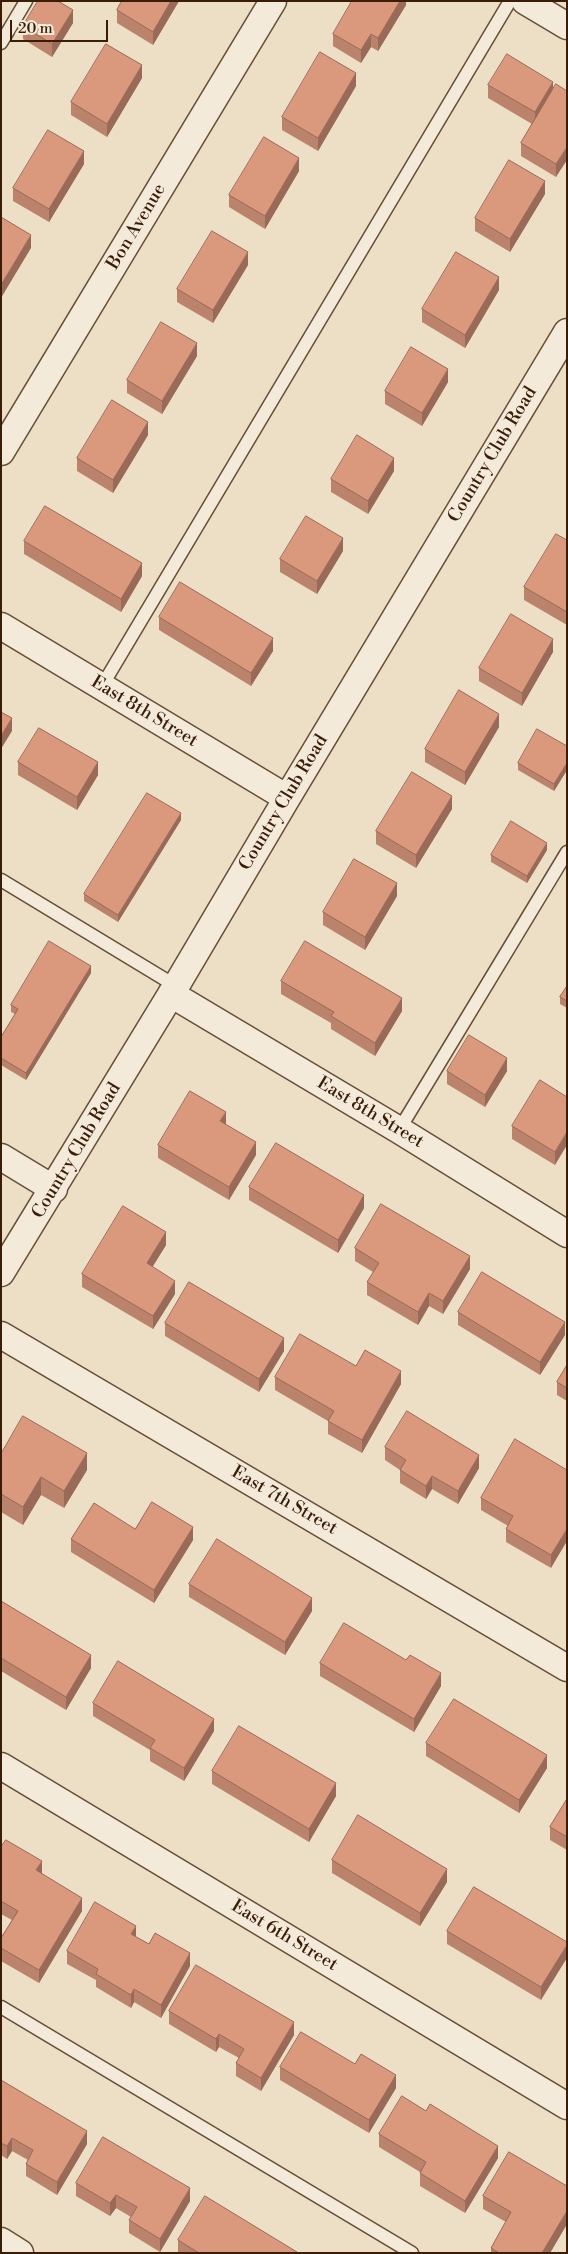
<!DOCTYPE html>
<html>
<head>
<meta charset="utf-8">
<style>
  body { margin:0 }
  #map { position:relative; width:568px; height:2254px; overflow:hidden; background:#eddfc6; font-family:"Libre Bodoni",serif }
  canvas { display:block }
  .frame { position:absolute; inset:0; border:2px solid #391d07; pointer-events:none }
  .scale { position:absolute; left:10px; top:20px; width:98px; height:22px; box-sizing:border-box; border:2px solid #391d07; border-top:0; padding-left:6px; font-size:15px; line-height:18px; white-space:nowrap; color:#391d07; -webkit-text-stroke:4px #f3eada; paint-order:stroke }
</style>
</head>
<body>
<div id="map">
<canvas width="568" height="2254"></canvas>
<div class="frame"></div>
<div class="scale">20 m</div>
</div>
<script>
const c = document.querySelector('canvas').getContext('2d');
c.lineJoin = 'round';
function trace(path, color, width, dash) { c.strokeStyle = color; c.lineWidth = width; c.lineCap = dash ? 'butt' : 'round'; c.setLineDash(dash || []); c.stroke(path); }
function fill(path, color) { c.fillStyle = color; c.fill(path, 'evenodd'); }
function write(font, color, halo, rows, align = 'center') {
  c.font = font + ' "Libre Bodoni",serif'; c.lineWidth = 4; c.setLineDash([]); c.textBaseline = 'middle'; c.strokeStyle = halo; c.fillStyle = color; for (const [text, x, y, turn = 0] of rows) {
    c.save(); c.translate(x, y); c.rotate((+turn || 0) * Math.PI / 180); c.textAlign = isNaN(turn) ? turn : align; if (halo) c.strokeText(text, 0, 0); c.fillText(text, 0, 0); c.restore();
  }
}
const service = new Path2D(`
  M1 43 26 1
  M102 686 510 1
  M1 880 176 986
  M399 1130 567 852
  M1 2007 412 2253`);
const minor = new Path2D(`
  M525 1 567 26
  M1 452 273 1
  M1 626 287 798
  M171 994 399 1130 567 1234
  M1 1157 54 1189
  M1 1273 176 986 287 798 567 332
  M1 1335 567 1668
  M1 1766 567 2106
  M1 2241 20 2253`);
const wall = new Path2D(`
  M122 1H179L153 45 117 23V10Z
  M406 1V5L378 51 371 47 361 63 333 46V34Z
  M73 23 52 57 23 39V26Z
  M142 78 107 137 71 115V102Z
  M488 85 553 89 567 91 556 177 521 156V143L532 124 488 98Z
  M356 86 318 151 282 130V117Z
  M84 164 49 222 13 201V188Z
  M299 171 265 229 229 207V195Z
  M545 194 510 252 475 231V218Z
  M248 265 213 323 177 302V289Z
  M499 290 465 348 422 322V309Z
  M197 356 162 414 127 393V380Z
  M448 382 422 426 385 404V391Z
  M148 435 113 493 77 471V458Z
  M394 471 368 514 331 492V479Z
  M567 540V625L524 600V587Z
  M24 541 142 576 121 612 24 554Z
  M343 551 317 594 280 572V559Z
  M159 617 273 651 251 686 159 630Z
  M553 652 522 706 479 681V668Z
  M499 727 465 785 425 762V749Z
  M567 746V770L554 791 518 770V763Z
  M18 762 98 775 77 810 18 775Z
  M452 809 416 868 376 844V831Z
  M181 820 118 922 84 901V894Z
  M547 850 527 883 491 862V855Z
  M397 896 365 950 323 925V912Z
  M91 973 26 1080 1 1065V1037L15 1014 11 1012V1005Z
  M281 981 402 1011 375 1056 331 1029V1023L281 994Z
  M567 986V1008L560 1004V997Z
  M447 1071H507L485 1107 447 1084Z
  M567 1097 555 1165 512 1139V1126Z
  M226 1124 256 1155 229 1200 158 1158V1145Z
  M249 1187 364 1208 338 1253 249 1200Z
  M166 1245 152 1267 175 1294 153 1329 82 1287V1274Z
  M355 1248 470 1269 443 1314 429 1306 418 1325 367 1295V1282L373 1272 355 1261Z
  M458 1312 565 1335 540 1375 458 1325Z
  M165 1323 284 1351 259 1392 165 1336Z
  M567 1365V1401L557 1395V1382Z
  M356 1366 401 1384 362 1453 328 1434V1421L275 1390V1377Z
  M385 1447 479 1468 458 1504 432 1489 426 1499 400 1483V1470L385 1460Z
  M1 1454 87 1470 64 1508 41 1495 23 1525 1 1512Z
  M567 1470 551 1568 506 1542V1529L508 1526 481 1510V1498Z
  M135 1529 193 1540 154 1603 71 1552V1539Z
  M189 1584 312 1611 285 1655 189 1597Z
  M1 1601 91 1668 66 1710 1 1671Z
  M320 1663 441 1686 414 1732 320 1676Z
  M93 1703 214 1731 184 1781 150 1761V1750L93 1716Z
  M426 1743 547 1768 519 1813 426 1756Z
  M212 1771 336 1796 309 1842 212 1784Z
  M567 1799V1850L550 1840V1827Z
  M1 1847 42 1874 82 1911 39 1983 1 1961V1938L12 1920 1 1914Z
  M332 1860 447 1882 420 1926 332 1873Z
  M447 1931 567 1942 541 2000 447 1944Z
  M136 1937 190 1966 161 2018 134 2002 131 2008 96 1987V1980L67 1964V1951Z
  M169 2011 294 2035 261 2091 236 2076V2063L239 2058 219 2047 216 2052 169 2024Z
  M355 2064 396 2088 369 2133 280 2080V2067Z
  M1 2080 87 2144 57 2195 26 2176V2164L28 2160 12 2151 7 2159 1 2155Z
  M426 2111 498 2158 465 2213 420 2186V2172L379 2147V2134Z
  M76 2183 190 2201 160 2252 129 2233V2220L131 2217 116 2208 110 2216 76 2196Z
  M483 2196 567 2224 550 2253H491V2248L506 2222 483 2209Z
  M178 2240 297 2253H178Z`);
const shadedWall = new Path2D(`
  M171 1H179L153 45V32Z
  M400 1H406V5L378 51V38Z
  M73 10V23L52 57V44Z
  M371 34V47L361 63V50Z
  M142 65V78L107 137V124Z
  M356 73V86L318 151V138Z
  M553 82V95L535 125V112Z
  M567 147V160L556 177V164Z
  M84 151V164L49 222V209Z
  M299 158V171L265 229V216Z
  M545 181V194L510 252V239Z
  M31 235V248L1 298V285Z
  M248 252V265L213 323V310Z
  M499 277V290L465 348V335Z
  M197 343V356L162 414V401Z
  M448 369V382L422 426V413Z
  M148 422V435L113 493V480Z
  M394 458V471L368 514V501Z
  M343 538V551L317 594V581Z
  M142 563V576L121 612V599Z
  M273 638V651L251 686V673Z
  M553 639V652L522 706V693Z
  M499 714V727L465 785V772Z
  M12 718V731L1 749V736Z
  M98 762V775L77 810V797Z
  M567 763V770L554 791V784Z
  M452 796V809L416 868V855Z
  M181 813V820L118 922V915Z
  M547 843V850L527 883V876Z
  M397 883V896L365 950V937Z
  M91 966V973L26 1080V1073Z
  M402 998V1011L375 1056V1043Z
  M507 1058V1071L485 1107V1095Z
  M226 1112V1125L220 1121Z
  M567 1132V1145L555 1165V1152Z
  M256 1142V1155L229 1200V1187Z
  M364 1195V1208L338 1253V1240Z
  M166 1232V1245L147 1276V1263Z
  M470 1256V1269L443 1314V1301Z
  M175 1281V1294L153 1329V1316Z
  M429 1293V1306L418 1325V1312Z
  M565 1322V1335L540 1375V1362Z
  M284 1338V1351L259 1392V1379Z
  M401 1371V1384L362 1453V1440Z
  M87 1453V1470L64 1508V1491Z
  M479 1455V1468L458 1504V1491Z
  M432 1476V1489L426 1499V1486Z
  M41 1477V1495L23 1525V1507Z
  M193 1527V1540L154 1603V1590Z
  M567 1529V1541L551 1568V1555Z
  M312 1598V1611L285 1655V1642Z
  M91 1655V1668L66 1710V1697Z
  M441 1673V1686L414 1732V1719Z
  M214 1719V1731L184 1781V1768Z
  M547 1755V1768L519 1813V1800Z
  M336 1783V1796L309 1842V1829Z
  M42 1861V1874L36 1870Z
  M447 1869V1882L420 1926V1913Z
  M82 1898V1911L39 1983V1970Z
  M136 1926V1939L131 1934Z
  M567 1945V1958L541 2000V1987Z
  M190 1953V1966L161 2018V2005Z
  M134 1989V2002L131 2008V1995Z
  M294 2022V2035L261 2091V2078Z
  M219 2034V2047L216 2052V2039Z
  M396 2075V2088L369 2133V2120Z
  M87 2131V2144L57 2195V2182Z
  M12 2138V2151L7 2159V2146Z
  M498 2146V2158L465 2213V2201Z
  M190 2188V2201L160 2252V2239Z
  M116 2195V2208L110 2216V2203Z
  M567 2211V2224L550 2253H542Z`);
const building = new Path2D(`
  M38 1H58L73 10 52 44 23 26Z
  M122 1H171L153 32 117 10Z
  M352 1H400L378 38 371 34 361 50 333 34Z
  M106 44 142 65 107 124 71 102Z
  M320 52 356 73 318 138 282 117Z
  M507 54 553 82 535 112 488 85Z
  M556 84 567 91V147L556 164 521 143Z
  M48 130 84 151 49 209 13 188Z
  M264 137 299 158 265 216 229 195Z
  M509 160 545 181 510 239 475 218Z
  M1 217 31 235 1 285Z
  M212 231 248 252 213 310 177 289Z
  M456 252 499 277 465 335 422 309Z
  M161 322 197 343 162 401 127 380Z
  M411 347 448 369 422 413 385 391Z
  M112 400 148 422 113 480 77 458Z
  M357 435 394 458 368 501 331 479Z
  M45 506 142 563 121 599 24 541Z
  M306 516 343 538 317 581 280 559Z
  M556 534 567 540V612L524 587Z
  M180 582 273 638 251 673 159 617Z
  M511 614 553 639 522 693 479 668Z
  M459 690 499 714 465 772 425 749Z
  M1 712 12 718 1 736Z
  M39 728 98 762 77 797 18 762Z
  M537 729 567 746V763L554 784 518 763Z
  M412 772 452 796 416 855 376 831Z
  M147 793 181 813 118 915 84 894Z
  M511 821 547 843 527 876 491 855Z
  M354 859 397 883 365 937 323 912Z
  M49 941 91 966 26 1073 1 1058V1037L18 1009 11 1005Z
  M305 941 402 998 375 1043 331 1016 334 1012 281 981Z
  M567 986V1001L560 997Z
  M469 1035 507 1058 485 1095 447 1071Z
  M540 1080 567 1097V1132L555 1152 512 1126Z
  M190 1091 226 1112 220 1121 256 1142 229 1187 158 1145Z
  M276 1143 364 1195 338 1240 249 1187Z
  M381 1204 470 1256 443 1301 429 1293 418 1312 367 1282 379 1263 355 1248Z
  M123 1206 166 1232 147 1263 175 1281 153 1316 82 1274Z
  M482 1272 565 1322 540 1362 458 1312Z
  M189 1282 284 1338 259 1379 165 1323Z
  M300 1334 356 1366 365 1350 401 1371 362 1440 328 1421 334 1411 275 1377Z
  M567 1365V1388L557 1382Z
  M407 1411 479 1455 458 1491 432 1476 426 1486 400 1470 406 1460 385 1447Z
  M23 1416 87 1453 64 1491 41 1477 23 1507 1 1494V1454Z
  M515 1439 567 1470V1529L551 1555 506 1529 513 1516 481 1498Z
  M152 1502 193 1527 154 1590 71 1539 94 1503 135 1529Z
  M217 1539 312 1598 285 1642 189 1584Z
  M1 1601 91 1655 66 1697 1 1658Z
  M344 1623 406 1660 410 1655 441 1673 414 1719 320 1663Z
  M118 1661 214 1719 184 1768 150 1748 155 1740 93 1703Z
  M454 1699 547 1755 519 1800 426 1743Z
  M239 1726 336 1783 309 1829 212 1771Z
  M567 1799V1837L550 1827Z
  M358 1815 447 1869 420 1913 332 1860Z
  M6 1840 42 1861 36 1870 82 1898 39 1970 1 1948V1938L18 1911 1 1901V1847Z
  M474 1887 567 1942V1945L541 1987 447 1931Z
  M95 1902 136 1926 131 1934 149 1944 155 1933 190 1953 161 2005 134 1989 131 1995 96 1974 98 1969 67 1951Z
  M196 1965 294 2022 261 2078 236 2063 244 2049 219 2034 216 2039 169 2011Z
  M301 2032 355 2064 361 2054 396 2075 369 2120 280 2067Z
  M1 2080 87 2131 57 2182 26 2164 33 2150 12 2138 7 2146 1 2143Z
  M402 2096 426 2111 430 2104 498 2146 465 2201 420 2173 426 2162 379 2134Z
  M103 2137 190 2188 160 2239 129 2220 137 2207 116 2195 110 2203 76 2183Z
  M509 2152 567 2186V2211L542 2253H499L491 2248 511 2212 483 2196Z
  M205 2196 297 2252V2253H199L178 2240Z`);
const streetNames = [
  ["Bon Avenue",137,227,-59],
  ["Country Club Road",493,455,-59],
  ["East 8th Street",144,712,31],
  ["Country Club Road",284,803,-59],
  ["East 8th Street",370,1113,31],
  ["Country Club Road",77,1151,-59],
  ["East 7th Street",284,1501,30],
  ["East 6th Street",284,1936,31]
];
trace(service, '#664e37', 15);
trace(minor, '#664e37', 29);
trace(service, '#f3eada', 12);
trace(minor, '#f3eada', 26);
fill(wall, '#bb836b');
fill(shadedWall, '#996a57');
fill(building, '#da987c');
trace(building, '#996a57', 1);
write('18px', '#391d07', '#f3eada', streetNames);
</script>
</body>
</html>
